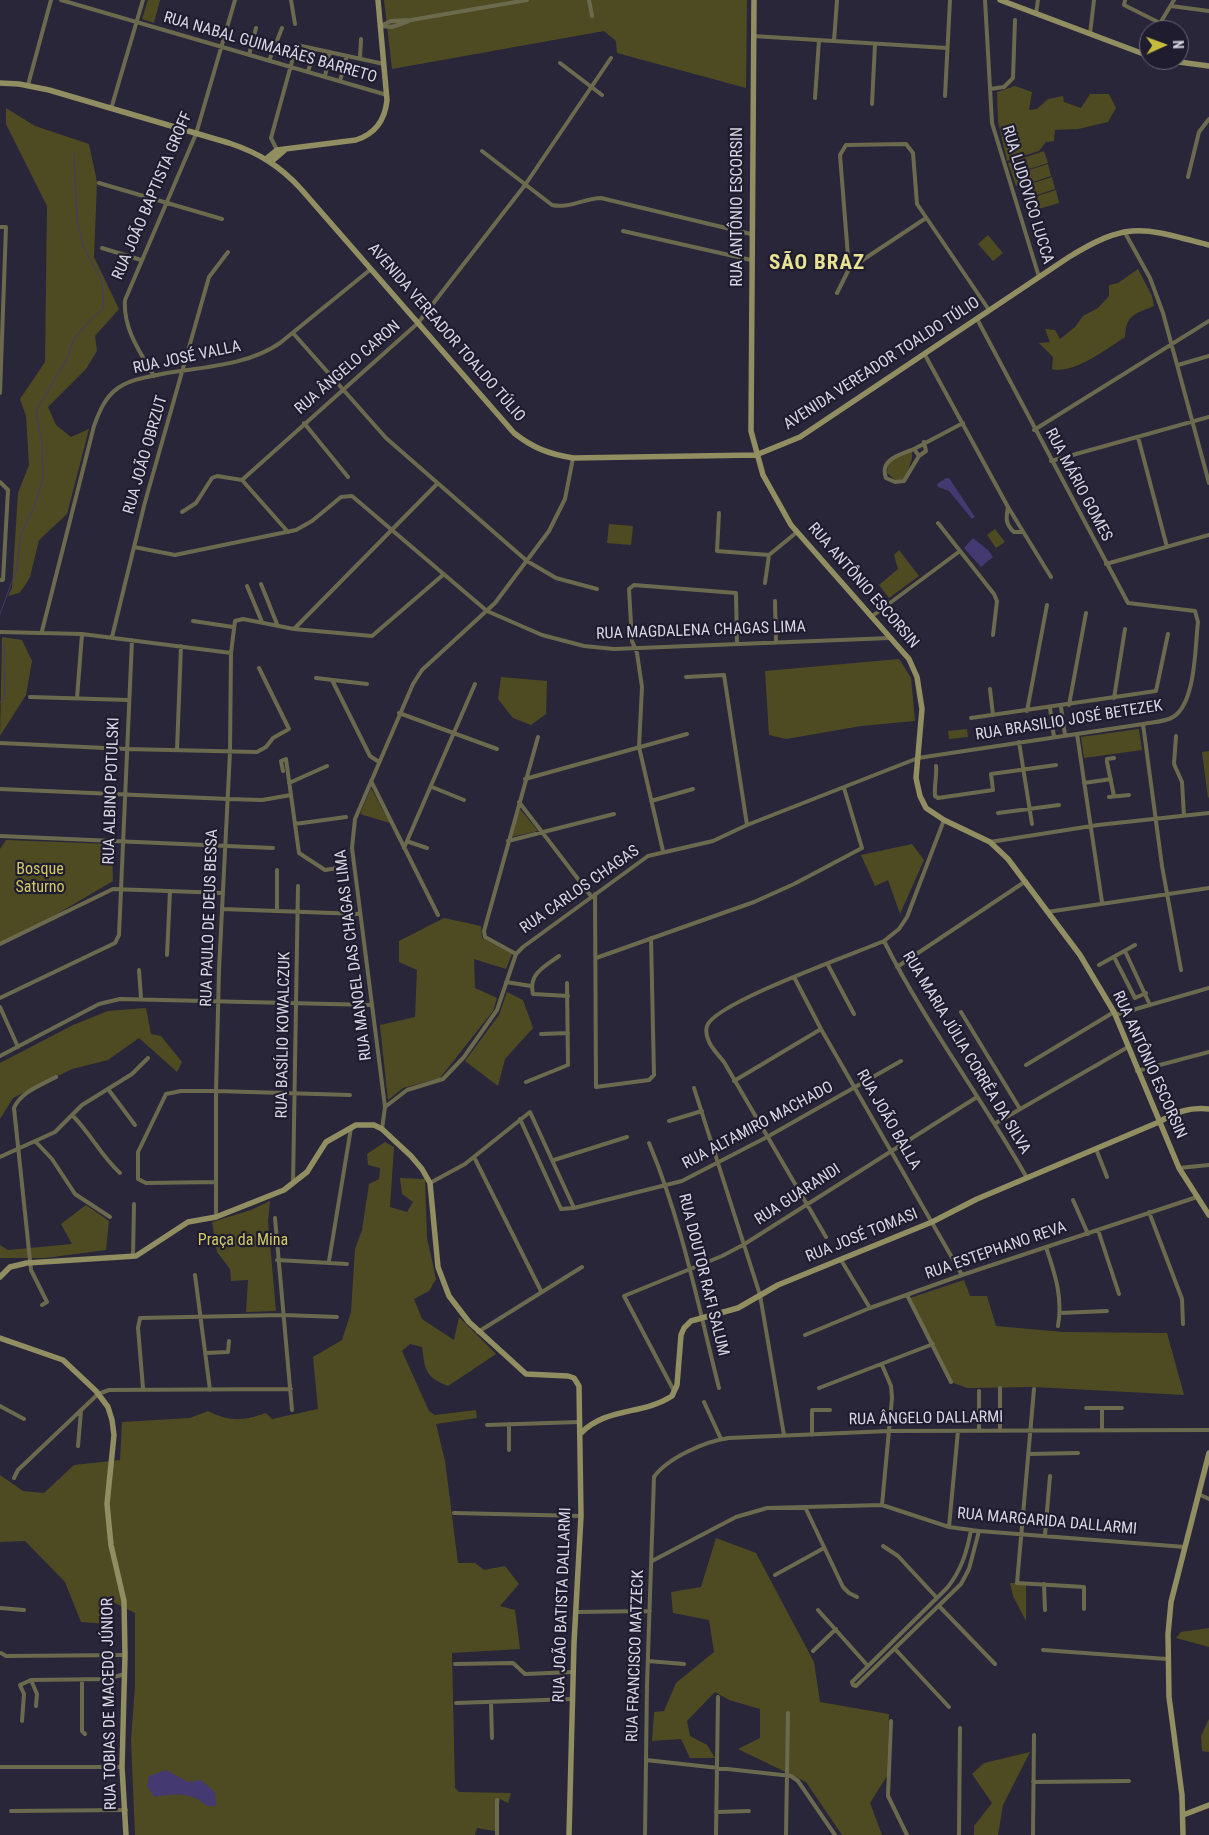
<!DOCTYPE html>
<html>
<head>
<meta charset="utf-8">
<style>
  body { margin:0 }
  #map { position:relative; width:1209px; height:1835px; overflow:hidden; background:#292639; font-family:"Roboto Condensed",sans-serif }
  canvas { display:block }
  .north { position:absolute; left:1139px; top:20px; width:50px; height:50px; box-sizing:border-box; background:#1f1c2f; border:1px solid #696677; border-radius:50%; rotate:88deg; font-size:14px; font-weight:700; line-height:20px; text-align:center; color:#d7d6e2 }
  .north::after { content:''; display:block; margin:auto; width:18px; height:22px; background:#c6bc3c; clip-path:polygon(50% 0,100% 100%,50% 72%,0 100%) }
</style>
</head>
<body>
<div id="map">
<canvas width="1209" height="1835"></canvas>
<div class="north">N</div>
</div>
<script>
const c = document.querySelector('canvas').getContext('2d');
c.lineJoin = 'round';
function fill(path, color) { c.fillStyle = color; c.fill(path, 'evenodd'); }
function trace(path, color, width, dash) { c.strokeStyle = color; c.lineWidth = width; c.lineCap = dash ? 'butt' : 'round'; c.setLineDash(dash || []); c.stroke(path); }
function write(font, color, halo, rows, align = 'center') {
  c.font = font + ' "Roboto Condensed",sans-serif'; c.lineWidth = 4.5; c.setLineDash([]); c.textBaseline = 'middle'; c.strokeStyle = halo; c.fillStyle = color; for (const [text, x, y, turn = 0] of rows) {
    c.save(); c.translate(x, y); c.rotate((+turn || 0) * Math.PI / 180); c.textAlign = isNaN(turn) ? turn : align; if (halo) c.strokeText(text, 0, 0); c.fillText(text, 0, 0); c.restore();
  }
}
const green = new Path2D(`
  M148 0H160L154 23 142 19Z
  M384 0H747L746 88 617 53 616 41 604 31 392 69Z
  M1015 86 1032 92 1029 110 1037 109 1048 99 1063 96 1064 102 1081 108 1090 94H1109L1116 108 1108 122 1078 129 1055 130 1054 141 1046 142 1039 151 1007 161 998 121 997 92Z
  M6 108 35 126 89 144 97 182 94 257 119 309 95 336 97 351 86 369 48 407 56 425 71 437 89 429 67 514 39 540 30 577 24 587 19 593 8 596 12 588 18 493 29 465 26 416 20 399 45 362 47 206 6 124Z
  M1044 151 1048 163 1023 171 1019 163 1026 183 1016 186 1008 163Z
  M1048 164 1051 176 1027 184 1023 172Z
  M1052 177 1055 189 1031 197 1027 185Z
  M1056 190 1059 203 1035 210 1031 198Z
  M988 235 1003 253 993 261 978 244Z
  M1138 269 1152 296 1154 306C1135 314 1126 314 1125 337 1108 348 1073 375 1052 369L1053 357 1039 343 1050 342 1045 329 1055 330 1060 339 1075 327 1083 316 1098 308 1109 296V285L1118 283Z
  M912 450V458L906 478 896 481 887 473 888 461Z
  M609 524 633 526 631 545 607 543Z
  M995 529 1005 542 996 548 987 535Z
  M899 550 919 576 889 598 879 585 898 569 894 555Z
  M2 637 22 640 32 661 26 695 0 736Z
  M899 659 911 678 915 721 861 726 786 739 769 735 765 671Z
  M501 677 547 681 546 714 531 725 513 718 498 699Z
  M967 729 968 737 949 739 948 731Z
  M1139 729 1142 750 1084 758 1081 737Z
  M1209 751V797L1208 798 1202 752Z
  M371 788 390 823 360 814Z
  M520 809 538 831 511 837Z
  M6 840 112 844 113 881 40 924 0 942V849Z
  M912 844 924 860 900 914 888 880 875 886 861 855Z
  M444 918 481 926 482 938 512 954 506 969 474 959 475 988 497 998 493 1011 440 1078 403 1088 388 1100 380 1025 415 1017 417 970 399 962V941Z
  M507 992 523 1000 533 1028 505 1059 498 1086 465 1061 499 1015Z
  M146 1008 151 1034 161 1036 182 1062 177 1072 139 1038 108 1060 72 1069 13 1098 0 1119V1063L73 1025 108 1011Z
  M385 1142 394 1147 390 1207 407 1212 413 1202 402 1194 400 1178 425 1179 427 1238 436 1279 429 1291 414 1299 422 1319 454 1340 459 1317 496 1354 448 1386C425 1377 425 1370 422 1347L410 1344 402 1351 429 1411 435 1415 476 1410 477 1418 436 1424 445 1461 458 1563H475L484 1570 505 1566 519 1584 500 1606 515 1610 520 1649 452 1653 455 1788 459 1792 511 1793 508 1803 500 1799 495 1831 477 1828 475 1835H135L131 1740 135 1686V1613L115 1603 104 1601 106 1624 81 1622 65 1582 25 1541 0 1542V1475L23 1491 44 1493 74 1465 120 1460 122 1422 190 1418 208 1411C230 1422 243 1421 266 1413L272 1419 318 1409 313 1357 342 1340 351 1312 355 1249 362 1230 369 1184 379 1179 380 1168 368 1165 367 1154Z
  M270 1201 268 1221 276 1311 246 1312 248 1280 231 1281 230 1269 217 1252 212 1222 251 1210Z
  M86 1205 109 1221 106 1250 45 1258H0V1245L8 1250 72 1244 61 1224Z
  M964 1280 970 1296H987L996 1326 1063 1332 1167 1333 1184 1395 1034 1387 967 1388 951 1382 910 1298Z
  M716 1538 756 1553 814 1662 820 1702 889 1714 887 1776 870 1803 882 1835H842L806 1782 738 1749 760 1738V1709L729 1700 715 1692 687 1721 690 1736 707 1745 715 1758H690L681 1739 652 1741 654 1712 664 1711 676 1683 714 1652 709 1620 673 1613 671 1592 701 1587Z
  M1010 1583H1026V1621L1013 1596Z
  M1209 1628V1647L1176 1638 1181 1632Z
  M1209 1719V1752L1202 1751 1201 1736Z
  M1030 1752 1003 1805 998 1835H974V1826L992 1803 972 1774 984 1763Z`);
const water = new Path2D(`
  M946 478H949L975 517 972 519 949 491 938 487 937 484Z
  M973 538 988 550 993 557 981 567 964 548Z
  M166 1770 188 1782 201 1780 215 1792 216 1806H207C192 1792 174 1793 154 1797L147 1786 149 1776Z`);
const stream = new Path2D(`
  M0 614 17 568 21 534 35 505 43 477 42 445 36 411 67 359 74 339 90 320 104 308 102 281 84 248 77 220 74 153
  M0 702 5 697 4 642`);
const street = new Path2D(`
  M61 0 387 95
  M291 0 295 24
  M589 0 592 16
  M985 0 992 123 1039 277
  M1125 0 1124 5 1160 23
  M1171 6 1209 11
  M1036 14 1038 0
  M380 26 391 21 411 20 527 0
  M380 26 392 27 409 21
  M1156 30 1174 0
  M1090 34 1094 0
  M753 36 947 48
  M834 41 837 0
  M297 45 384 64
  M1142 53 1149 42
  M249 55 256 28
  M360 58 361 39
  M269 61 282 28
  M560 63 602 95
  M308 72 314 51
  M325 77 329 55
  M340 81 346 59
  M28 85 51 0
  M990 89 1004 87 1013 78 1015 20
  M945 96 950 0
  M815 98 819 40
  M872 104 875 44
  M111 109 143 0
  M277 150 271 138 296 47
  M482 151 552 205C569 209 585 198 601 198L751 234
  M1188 177 1199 132 1209 119
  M99 183 222 219
  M0 227H6L0 393
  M623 231 751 260
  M1124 231 1150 278 1163 313 1209 483
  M102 248 141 260
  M849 269 926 218
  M837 293 849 269 840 155 846 145 906 144 913 153 917 204 989 310
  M293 333 386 438 527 561 556 578 597 589
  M925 355 1008 507 1051 577
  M1178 365 1209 356
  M154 376C140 352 123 329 125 300L196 134 235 0
  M304 423 348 477
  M1034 430 1209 321
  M1138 437 1167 547
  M924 442 926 451 919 456 914 449 963 423
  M914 449C900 455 879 459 886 478L895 482 904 481 919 456
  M1051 461 1209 417
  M242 480 418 323 525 185 611 58
  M242 480 288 532
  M0 482 8 490 3 580H0
  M1008 507C1006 518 1005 524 1014 532H1023
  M182 512 196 503 212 478 217 476 242 480
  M719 513 717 551 769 555 797 532
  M938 523 994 594 997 601 993 635
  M134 547 175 555 296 530 312 521 341 497 352 496 487 611 542 635 584 646 614 649 890 638
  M1106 564 1209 535
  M765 583 769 555
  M261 584 277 624
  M247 586 262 622
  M775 601 776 642
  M871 617 960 551
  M193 621 233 627
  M294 629 437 484
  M42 631 94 426C99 412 105 397 118 388 131 379 147 377 162 374 201 367 247 366 280 343L371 269
  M0 632 82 634 231 653
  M112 637 145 502 209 277 228 252
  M686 677 724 675 747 825
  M316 678 367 684
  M332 680 370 756 379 762
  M990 689 993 715
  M30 697 128 700
  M77 698 82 634
  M1114 698 1125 629
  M1069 705 1086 613
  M1061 707 1065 735
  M1050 708 1054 737
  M1027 711 1047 605
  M399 713 497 749
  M971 718 1156 691 1168 634
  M1143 724 1162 866 1181 970
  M1077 734 1102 902
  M1176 736 1174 764 1182 782 1184 816
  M1019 742 1032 824
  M0 743 126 749 257 752 266 747 273 738 289 729 259 668
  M177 750 181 646
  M936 766C937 777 934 785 935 796L938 798 993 790 991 774 1056 765
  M283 771 281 761 286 759 299 853 325 870 344 867 343 863
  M525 779 687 734
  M371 781 438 915
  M289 783 327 766
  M1084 783 1111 779
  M432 787 464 800
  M0 789 228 799 262 800 291 795
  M1114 796 1107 762V759L1114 758
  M1109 797 1129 795
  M651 801 693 789
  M519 802 591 896
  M998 813 1059 805
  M295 824 346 817
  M0 836 273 848
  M508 841 614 814
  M409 842 427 848
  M990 842 1098 825 1209 813
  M404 848 475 684
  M663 851 639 747 642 687 637 653 632 641 629 589 634 585 736 593 737 644
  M277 870V911
  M595 894 596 1087 649 1080 654 1075 651 938
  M222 909 360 914
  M1047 912 1209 888
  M884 941C925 1023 982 1098 1027 1178
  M0 944 113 889 223 893
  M1125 951 1150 1005
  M516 954 485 937 484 931 538 737
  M167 955 170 891
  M559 956C545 966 528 974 533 994L568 996
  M1114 957 1135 998 1146 993
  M596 958 754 902 794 884 862 848 844 788
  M828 965 854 1014
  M1099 965 1135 945
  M897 967 1026 881
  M139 970 141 998
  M794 977 821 1029 962 1275
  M506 982 531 986
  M0 998 115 943 119 935 132 640
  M0 1007 18 1047
  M961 1012 1020 1109
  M1115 1015 1209 988
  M541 1034 568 1033
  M0 1056 99 1004 120 999 372 1005
  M1026 1065 1114 1012
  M1137 1071 1209 1052
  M734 1081 821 1029
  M526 1082 568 1065 567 983
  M694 1088 760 1295 784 1435
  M108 1089 135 1125
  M385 1107 407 1090 443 1079 464 1057 497 1010 516 954 523 947 648 856 713 841 747 825 918 758 1143 724C1152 722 1166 722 1173 717 1196 703 1195 646 1198 622L1195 611 1128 603 977 319
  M73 1116C91 1134 101 1156 120 1173
  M520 1119 561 1209 574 1208 682 1181 767 1137 901 1061
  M669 1121 702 1111
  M996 1123 1128 1047
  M382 1129 385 1107 352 848 355 819 413 684 422 670 495 603 549 531 565 499 573 458
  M35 1141 52 1159 75 1194 110 1217
  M649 1143C682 1222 698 1305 719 1388
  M1096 1149 1107 1177
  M0 1157 55 1132 82 1105 132 1074 148 1058
  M474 1157 541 1291
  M554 1160 627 1137
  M1179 1168 1209 1165
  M215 1182 146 1183 138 1179V1152L166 1094 181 1091H216L350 1095
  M430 1183 465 1164 530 1112 574 1208
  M293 1184 298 886
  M1073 1200 1088 1234
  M1149 1212 1182 1299 1183 1324
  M216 1217V1091L219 970 230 752 231 653 235 621 243 619 294 629 372 636 444 574
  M275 1218 292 1410
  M1098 1230 1119 1294
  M826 1237 724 1062C716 1052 703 1040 707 1026 714 1003 856 953 884 941L899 929 907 917 944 820
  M1046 1247C1055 1274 1063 1297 1058 1326
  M133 1256 134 1204
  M277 1260 347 1264
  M841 1260 870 1308
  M329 1261 351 1128
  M195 1275 210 1390
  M907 1295 951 1382
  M42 1305 47 1302 31 1270 14 1108C21 1092 41 1085 56 1077
  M1060 1313 1107 1311
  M478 1332 582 1267
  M805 1335 870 1308 962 1275 1197 1197
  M205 1353 228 1352 229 1341
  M882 1365 891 1386 892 1398 882 1505
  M143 1388 138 1328 140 1318 283 1315 337 1317
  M819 1388 933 1344
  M1034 1389 1017 1583 1084 1587V1609
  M674 1391 624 1296 722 1256 743 1245 977 1097
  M979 1391V1431
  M704 1402 721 1439
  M0 1406 24 1419
  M1086 1408H1122
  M1102 1408V1430
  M509 1424V1450
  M487 1425 580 1422
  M1000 1431V1388
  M812 1435V1410H830
  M78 1446 81 1411
  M1028 1454 1078 1453
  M14 1478 18 1470 98 1394 109 1390 291 1389
  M1198 1494 1209 1499
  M805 1507 843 1587 849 1593 857 1597
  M454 1513 581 1516
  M949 1527 958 1431
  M971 1530C967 1552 961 1571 947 1588L852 1682 853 1685 856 1686 961 1584 969 1569 979 1531
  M1045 1535 1050 1476
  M883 1546 898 1556 937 1598
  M652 1561 736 1517 767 1508 882 1505 949 1527 979 1531 1185 1547
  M775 1575 824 1548
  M1044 1584 1045 1610
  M939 1606 995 1664
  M0 1608 24 1610
  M818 1610 867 1665
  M576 1612 650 1611
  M895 1649 949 1707
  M1043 1650 1167 1659
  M813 1651 836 1629
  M1 1653 6 1656 125 1655
  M648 1661 684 1664
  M455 1664 513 1663 525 1674 573 1672
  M31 1680 37 1694 36 1706
  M82 1680V1731L85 1734
  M491 1702 492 1738
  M456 1703 573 1699
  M22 1721 24 1694 20 1685 31 1680 107 1679 125 1674
  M891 1721 888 1796 907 1835
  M646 1760 791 1776 798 1781 835 1835
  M0 1767H122
  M1033 1782 1129 1781
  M497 1800V1835
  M11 1811 126 1810
  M716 1812 749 1811
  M645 1835 647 1685 654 1477C667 1458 706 1441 729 1438L889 1431 1209 1430
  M716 1835 718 1697
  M786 1835 788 1713
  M959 1835 960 1728
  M1033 1835 1034 1735`);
const secondary = new Path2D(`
  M754 0 751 431 763 475 791 525 909 659 917 677 922 709 916 778 920 796 926 808 944 820 990 842 1008 859 1080 955 1114 1012 1179 1168 1209 1215
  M1000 0 1149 56
  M1164 60 1209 66
  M0 83 19 84 49 90 229 143C259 153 280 166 301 189L514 433C533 448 549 454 573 458L756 455 800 437 1069 257C1129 220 1143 228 1209 245
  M266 159 277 150 356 140C375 134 385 120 387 100L378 0
  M271 162 285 150
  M0 1277 10 1267 27 1263 136 1256 188 1222 216 1217 284 1190 307 1172 326 1142 356 1125H374L382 1129 411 1156 422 1169 430 1183 438 1267 449 1296 469 1322 526 1374 568 1376 574 1378 579 1386 581 1516 574 1643 569 1835
  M0 1338 63 1360 96 1391 108 1407 112 1420 114 1435 107 1504 111 1545 124 1601 125 1655 122 1767 126 1835
  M581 1433C606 1407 643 1415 672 1396L677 1385 681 1335 684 1328 691 1321 738 1308 778 1285 932 1222 977 1199 1159 1122C1176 1112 1189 1107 1209 1109
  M1183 1815 1209 1805
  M1183 1835 1182 1795 1169 1697 1168 1634 1171 1602 1209 1453`);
const streetNames = [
  ["RUA NABAL GUIMARÃES BARRETO",270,48,16],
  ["RUA LUDOVICO LUCCA",1027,195,73],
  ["RUA JOÃO BAPTISTA GROFF",153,196,-67],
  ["RUA ANTÔNIO ESCORSIN",738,207,-90],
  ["AVENIDA VEREADOR TOALDO TÚLIO",446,333,49],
  ["RUA JOSÉ VALLA",187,358,-12],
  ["AVENIDA VEREADOR TOALDO TÚLIO",882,364,-33],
  ["RUA ÂNGELO CARON",348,368,-41],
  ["RUA JOÃO OBRZUT",146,455,-74],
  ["RUA MÁRIO GOMES",1078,485,62],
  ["RUA ANTÔNIO ESCORSIN",863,586,49],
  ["RUA MAGDALENA CHAGAS LIMA",701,631,-2],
  ["RUA BRASILIO JOSÉ BETEZEK",1069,721,-9],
  ["RUA ALBINO POTULSKI",112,791,-88],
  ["RUA CARLOS CHAGAS",580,890,-35],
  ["RUA PAULO DE DEUS BESSA",210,918,-88],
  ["RUA MANOEL DAS CHAGAS LIMA",354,955,-97],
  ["RUA BASÍLIO KOWALCZUK",284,1035,-89],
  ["RUA MARIA JÚLIA CORRÊA DA SILVA",966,1053,59],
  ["RUA ANTÔNIO ESCORSIN",1149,1065,66],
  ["RUA JOÃO BALLA",888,1120,60],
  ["RUA ALTAMIRO MACHADO",758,1126,-28],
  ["RUA GUARANDI",798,1195,-33],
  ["RUA JOSÉ TOMASI",862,1236,-22],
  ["RUA ESTEPHANO REVA",996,1251,-19],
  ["RUA DOUTOR RAFI SALUM",703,1275,76],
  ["RUA ÂNGELO DALLARMI",926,1419,-1],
  ["RUA MARGARIDA DALLARMI",1047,1522,5],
  ["RUA JOÃO BATISTA DALLARMI",563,1605,-88],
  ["RUA FRANCISCO MATZECK",636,1656,-88],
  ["RUA TOBIAS DE MACEDO JÚNIOR",110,1704,-91]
];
const parkNames = [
  ["Bosque",40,870],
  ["Saturno",40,888],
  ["Praça da Mina",243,1241]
];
const districtNames = [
  ["SÃO BRAZ",817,264]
];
fill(green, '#4e4b23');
fill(water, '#443970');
trace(stream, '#443970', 1);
trace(street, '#6c6a4e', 4);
trace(secondary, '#918e61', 5.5);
write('16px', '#d7d6e2', '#1f1c2f', streetNames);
write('16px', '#d1c965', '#1f1c2f', parkNames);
c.letterSpacing = '1px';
write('bold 21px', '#e8e293', '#1f1c2f', districtNames);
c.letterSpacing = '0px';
</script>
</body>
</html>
